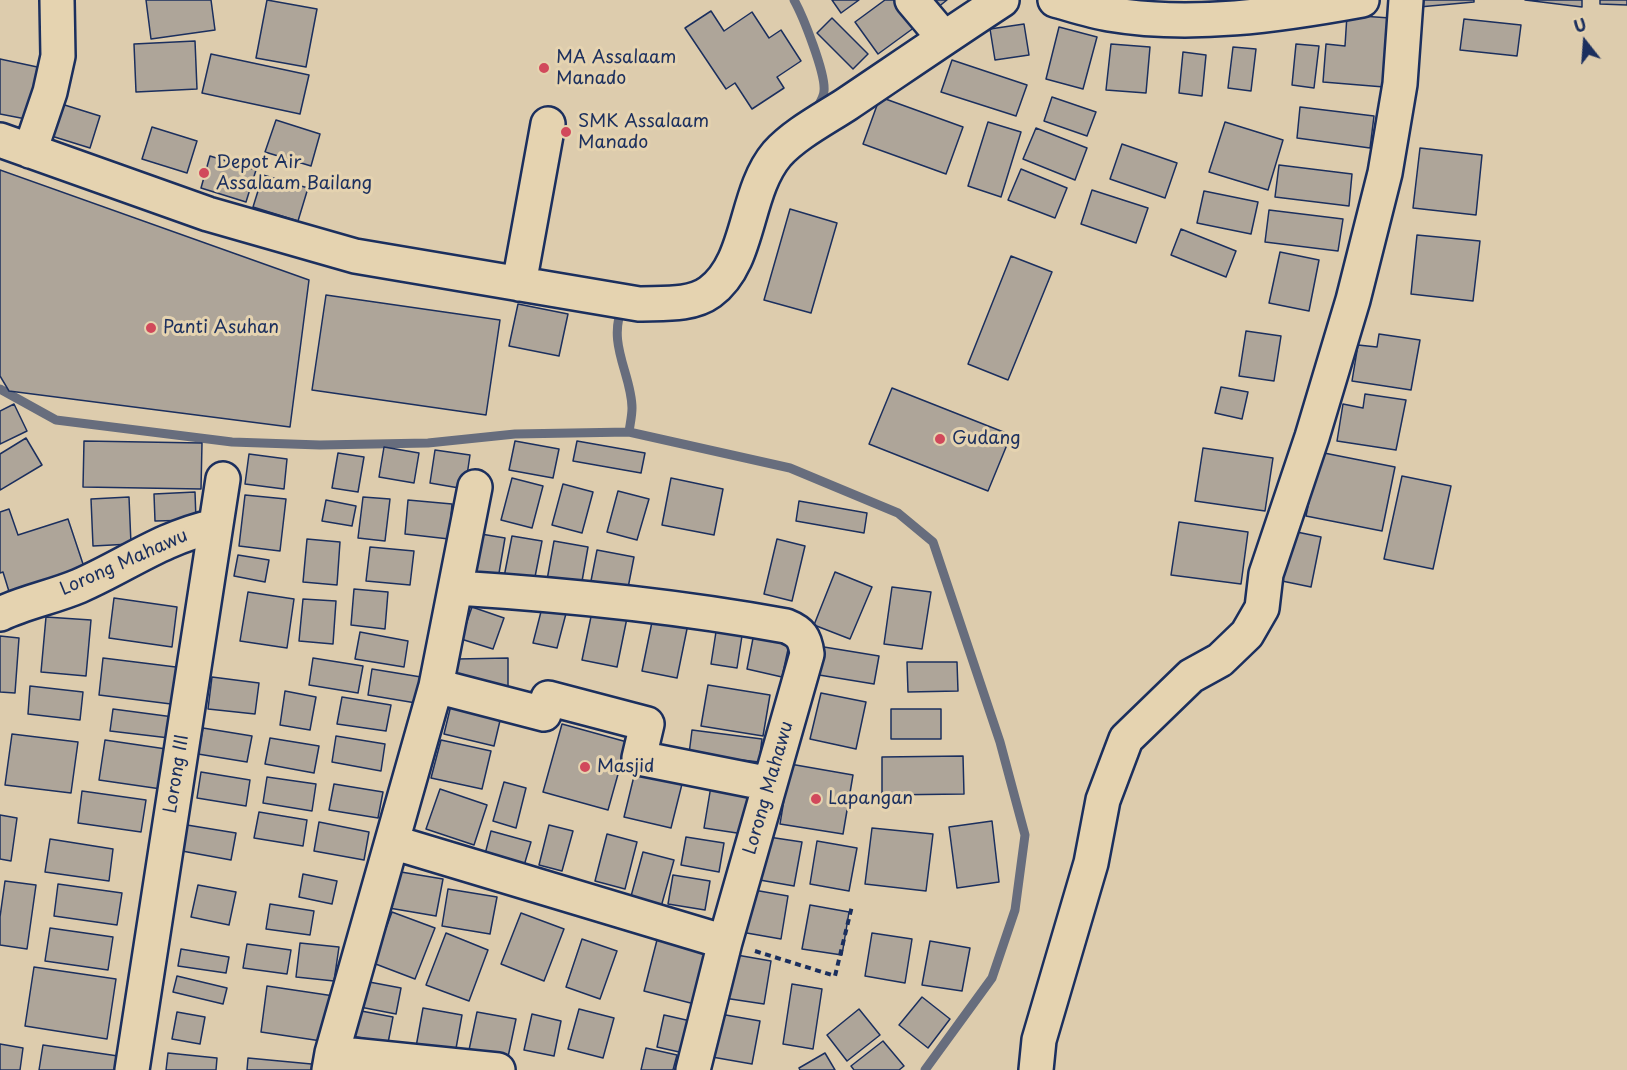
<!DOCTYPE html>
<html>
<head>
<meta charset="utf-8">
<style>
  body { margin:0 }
  #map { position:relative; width:1627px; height:1070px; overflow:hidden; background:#ddccad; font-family:"Playpen Sans",sans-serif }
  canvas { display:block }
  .north { position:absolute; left:1555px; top:12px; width:60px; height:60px; -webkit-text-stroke:4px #e5d3b0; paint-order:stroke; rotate:343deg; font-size:16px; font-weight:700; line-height:24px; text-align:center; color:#1b2f5e }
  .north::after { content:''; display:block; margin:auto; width:21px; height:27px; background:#1b2f5e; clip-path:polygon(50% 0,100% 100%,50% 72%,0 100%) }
</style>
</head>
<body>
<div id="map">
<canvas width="1627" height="1070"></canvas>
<div class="north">U</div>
</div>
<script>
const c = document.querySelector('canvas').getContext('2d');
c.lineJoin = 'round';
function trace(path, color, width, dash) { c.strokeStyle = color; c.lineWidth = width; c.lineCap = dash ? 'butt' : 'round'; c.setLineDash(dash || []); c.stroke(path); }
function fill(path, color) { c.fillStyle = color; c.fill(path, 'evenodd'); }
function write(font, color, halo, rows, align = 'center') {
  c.font = font + ' "Playpen Sans",sans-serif'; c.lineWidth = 6; c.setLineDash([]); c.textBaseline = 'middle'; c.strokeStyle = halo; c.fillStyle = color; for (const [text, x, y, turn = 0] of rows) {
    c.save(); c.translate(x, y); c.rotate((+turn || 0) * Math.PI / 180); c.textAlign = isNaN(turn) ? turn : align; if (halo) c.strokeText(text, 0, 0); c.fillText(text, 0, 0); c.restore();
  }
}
const stream = new Path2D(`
  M794 0C803 16 826 74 824 91 824 98 817 107 814 113
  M623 306C606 343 632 375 632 408 632 416 630 424 629 432
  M0 389 56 420 232 442 320 445 428 443 515 434 629 432 790 468 898 513 933 542 1000 742 1025 835 1015 910 992 978 925 1070`);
const building = new Path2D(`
  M146 0H211L215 30 151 39Z
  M267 0 317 9 306 67 256 58Z
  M832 0H859L841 13Z
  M885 0H895L915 27 878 54 855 22Z
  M923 0H947L932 12Z
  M1418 0H1474V2L1419 7Z
  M1525 0H1582V7Z
  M1600 0H1627V5L1600 4Z
  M711 11 724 31 752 12 769 38 781 30 801 61 777 77 784 88 752 109 735 83 726 89 685 28Z
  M1347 15 1390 18 1384 87 1323 82 1326 44 1345 46Z
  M832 18 868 54 853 69 817 33Z
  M1464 19 1521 25 1517 56 1460 50Z
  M1024 24 1029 55 995 60 990 29Z
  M1059 27 1097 37 1083 89 1046 79Z
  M195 41 197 89 136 92 134 44Z
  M1111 44 1150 47 1146 93 1106 90Z
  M1296 44 1319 46 1314 88 1292 85Z
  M1233 47 1256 49 1251 91 1228 88Z
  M1183 52 1206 55 1202 96 1179 93Z
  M211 54 309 75 300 114 202 93Z
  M0 59 42 68 31 120 0 114Z
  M952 60 1027 85 1016 116 941 92Z
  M880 97 963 127 946 174 863 144Z
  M1052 97 1096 112 1087 136 1044 121Z
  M55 102 100 116 90 148 45 134Z
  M1300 107 1374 116 1370 148 1297 138Z
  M276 120 320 134 311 166 265 152Z
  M988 122 1021 132 1001 197 968 186Z
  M1225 122 1283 140 1268 190 1209 172Z
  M152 127 197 141 187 173 142 159Z
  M1036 128 1087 148 1075 180 1023 159Z
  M1122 144 1177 163 1165 198 1110 179Z
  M1420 148 1482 155 1476 215 1413 208Z
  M210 156 256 170 246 202 201 188Z
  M1279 165 1352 174 1349 206 1275 197Z
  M1021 169 1067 188 1055 218 1008 200Z
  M0 170 309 280 290 427 9 391 0 376Z
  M263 175 308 188 298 221 253 207Z
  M1092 190 1148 208 1136 243 1081 224Z
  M1204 191 1258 202 1251 234 1197 223Z
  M790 209 837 223 811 313 764 300Z
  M1269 210 1343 219 1338 251 1265 242Z
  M1181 229 1236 251 1226 277 1171 255Z
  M1417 235 1480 241 1473 301 1411 294Z
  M1280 252 1319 260 1309 311 1269 303Z
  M1011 256 1052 272 1008 380 968 364Z
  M326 295 500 320 486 415 312 390Z
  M518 304 568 314 559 356 509 346Z
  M1246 331 1281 336 1274 381 1239 376Z
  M1379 334 1420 340 1411 390 1352 381 1358 345 1377 347Z
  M1221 387 1248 392 1242 419 1215 413Z
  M892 388 1011 435 988 491 869 444Z
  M1365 394 1406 400 1396 450 1337 441 1343 404 1363 408Z
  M14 404 27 431 0 444V411Z
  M26 438 42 465 0 490V454Z
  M84 441 202 443 201 489 83 487Z
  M515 441 559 449 553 478 509 470Z
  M577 441 645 453 641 473 573 461Z
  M384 447 419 453 414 483 379 477Z
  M1203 448 1273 458 1265 511 1195 501Z
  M435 450 470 455 465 489 430 483Z
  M1319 452 1395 467 1382 531 1306 516Z
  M338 453 364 457 358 492 332 488Z
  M249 454 287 459 284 489 245 484Z
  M1402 476 1451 486 1433 569 1384 559Z
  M512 478 543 486 532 528 501 520Z
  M671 478 723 489 714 535 662 525Z
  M563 484 593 492 582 533 552 525Z
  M618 491 649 499 637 540 607 532Z
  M195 492 196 520 155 521 154 494Z
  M245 495 286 499 280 551 239 546Z
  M129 497 131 544 93 546 91 499Z
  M363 497 390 499 385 541 358 538Z
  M326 500 356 506 352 526 322 521Z
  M408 500 452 504 449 539 405 534Z
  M799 501 867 513 864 533 796 521Z
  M9 509 18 535 68 519 86 573 11 598 3 572 0 573V512Z
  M1179 522 1248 532 1241 584 1171 575Z
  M1292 531 1321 537 1311 587 1282 581Z
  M475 533 505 538 498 579 468 573Z
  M512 536 542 541 534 582 504 577Z
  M307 539 340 542 337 585 303 582Z
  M777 539 805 546 792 601 764 594Z
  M554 541 588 547 581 587 547 580Z
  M370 547 414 551 410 585 366 581Z
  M597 550 634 557 627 593 590 586Z
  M238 555 269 560 265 582 234 576Z
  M835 572 872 587 850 639 814 625Z
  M892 587 931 592 922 649 884 644Z
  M354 589 388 592 385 629 351 625Z
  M248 592 294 599 287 648 240 641Z
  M545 596 569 602 557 648 533 643Z
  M114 598 177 607 172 647 109 638Z
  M303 599 336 601 333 644 299 641Z
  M472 607 504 618 493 649 461 639Z
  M593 607 628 613 617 667 582 660Z
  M46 617 91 620 86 676 41 672Z
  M653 617 688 624 677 678 642 671Z
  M718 619 744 623 737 668 711 664Z
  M756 623 792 631 782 677 747 669Z
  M360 632 408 641 404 667 355 659Z
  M0 636 19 638 15 693 0 692Z
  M818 646 879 656 874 684 813 674Z
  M103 658 184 668 179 705 99 695Z
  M313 658 363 666 358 693 309 685Z
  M508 658V688H457V659Z
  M907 662H957L958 691 908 692Z
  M372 669 421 677 416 703 368 695Z
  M212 677 259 683 255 714 208 709Z
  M708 685 770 695 763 736 701 726Z
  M30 686 83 692 80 720 28 714Z
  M285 691 316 697 310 730 280 725Z
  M821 693 866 702 856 749 810 739Z
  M342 697 391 705 386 731 337 724Z
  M453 697 503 708 494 746 444 734Z
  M113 709 181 718 178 739 110 731Z
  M891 709H941V739H891Z
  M562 724 627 742 608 810 543 792Z
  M203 728 252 736 247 762 198 754Z
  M692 730 762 739 759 762 689 754Z
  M12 734 78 742 71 793 5 785Z
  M336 736 385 744 381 771 332 762Z
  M270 738 319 746 314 773 265 764Z
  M105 740 173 750 168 790 99 780Z
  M441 740 491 751 482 789 431 778Z
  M963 756 964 794 882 795V757Z
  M790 764 853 775 843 834 780 824Z
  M201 772 250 780 246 806 197 798Z
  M635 772 682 784 671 828 624 817Z
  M267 777 316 784 312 811 263 803Z
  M504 782 526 788 516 828 493 821Z
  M334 784 383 792 378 818 329 810Z
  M711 786 757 794 750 835 704 828Z
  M440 789 487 805 474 845 426 829Z
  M82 791 146 800 141 832 78 823Z
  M259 812 307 820 303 846 254 838Z
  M0 815 17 818 11 861 0 859Z
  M992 821 999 882 957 888 949 827Z
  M319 822 369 832 364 860 314 851Z
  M187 825 236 833 231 860 182 851Z
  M549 825 573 831 562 871 539 865Z
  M872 828 933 834 926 891 865 884Z
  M491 831 531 842 523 869 484 858Z
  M607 834 637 842 625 889 595 881Z
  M762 836 802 842 794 886 754 879Z
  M686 837 724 843 719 872 681 865Z
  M50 839 113 849 109 881 45 872Z
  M817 841 857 848 849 891 810 884Z
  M643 852 674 860 661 907 630 900Z
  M395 871 443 879 436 916 389 908Z
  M303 874 337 881 332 904 299 897Z
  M673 875 710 881 705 910 668 904Z
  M5 881 36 885 27 949 0 945V917Z
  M58 884 122 893 117 925 54 916Z
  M198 885 236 892 229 925 191 917Z
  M448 889 497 897 490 934 442 926Z
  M748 889 788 896 781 939 741 932Z
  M270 904 314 911 310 935 266 929Z
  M810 905 849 912 842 955 802 949Z
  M392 912 435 928 415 979 373 963Z
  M521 913 564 929 544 981 501 964Z
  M50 928 113 937 108 970 45 961Z
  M446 933 488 950 469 1001 426 985Z
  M872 933 912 939 905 983 865 976Z
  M582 939 617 951 600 999 566 987Z
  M657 940 720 956 706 1007 644 991Z
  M930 941 970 948 962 991 922 985Z
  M300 943 339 947 334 981 296 977Z
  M247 944 291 950 287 974 243 968Z
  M181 949 229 957 226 973 178 966Z
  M731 954 771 961 764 1004 724 998Z
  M34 967 116 979 107 1039 25 1026Z
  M177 976 227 988 223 1004 173 992Z
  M364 981 401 988 396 1014 360 1007Z
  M792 984 822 989 813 1049 783 1044Z
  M267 986 334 996 328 1042 261 1032Z
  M922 997 950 1019 928 1048 899 1025Z
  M423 1008 462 1015 455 1054 416 1047Z
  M579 1009 614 1018 603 1058 568 1049Z
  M859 1009 880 1035 847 1061 827 1035Z
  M356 1010 393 1017 388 1043 352 1036Z
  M177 1012 205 1017 200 1044 172 1039Z
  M477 1012 516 1019 508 1057 469 1050Z
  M532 1014 561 1021 554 1056 524 1050Z
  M720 1014 760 1021 752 1064 712 1057Z
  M664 1015 695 1022 688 1054 657 1047Z
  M883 1041 904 1066 899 1070H854L851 1066Z
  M0 1044 23 1048 20 1070H0Z
  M43 1045 118 1056 116 1070H39Z
  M646 1048 677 1055 673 1070H641Z
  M168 1053 217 1058 216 1070H166Z
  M825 1053 835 1070H800L799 1068Z
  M248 1058 322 1065 321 1070H247Z`);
const path = new Path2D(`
  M755 951 835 976 852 906`);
const minor = new Path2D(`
  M912 0 944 38
  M1055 0C1073 5 1091 11 1109 14 1191 28 1280 15 1362 0
  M0 140 208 214 355 256 639 304C662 303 691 306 710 292 751 262 744 193 777 154 795 134 824 119 847 104 899 69 950 34 1002 0
  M30 151 50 92 58 56 57 0
  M519 284 548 124
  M457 588C568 595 677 606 786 626 801 632 805 638 807 654L725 942 693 1070
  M0 614C25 602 53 597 79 586 127 565 161 538 215 526
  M436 686 544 714 548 698 647 724 639 758 770 784
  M392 842 725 942
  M332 1053 498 1070
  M132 1070 223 479
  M329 1070 332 1053 436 686 475 487
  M1036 1070 1039 1040 1091 863 1103 800 1126 739 1191 676 1220 660 1247 634 1262 608 1266 574 1312 437 1353 300 1385 173 1400 84 1406 0`);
const markers = [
  [544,68,6,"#d1495b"],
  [566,132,6,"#d1495b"],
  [204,173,6,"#d1495b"],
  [151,328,6,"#d1495b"],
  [940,439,6,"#d1495b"],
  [585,767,6,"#d1495b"],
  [816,799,6,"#d1495b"]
];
const poiNames = [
  ["MA Assalaam",556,58],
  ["Manado",556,79],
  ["SMK Assalaam",578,122],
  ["Manado",578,143],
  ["Depot Air",216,163],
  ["Assalaam Bailang",216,184],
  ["Panti Asuhan",163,328],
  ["Gudang",952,439],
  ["Masjid",597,767],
  ["Lapangan",828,799]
];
const streetNames = [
  ["Lorong Mahawu",124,563,-24],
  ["Lorong III",177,774,-81],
  ["Lorong Mahawu",769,788,-74]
];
trace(stream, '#676d7d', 9);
fill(building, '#aea599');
trace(building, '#1b2f5e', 1.5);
trace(minor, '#1b2f5e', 38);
trace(path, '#1b2f5e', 4, [6, 4.5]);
trace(minor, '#e5d3b0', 33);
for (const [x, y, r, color] of markers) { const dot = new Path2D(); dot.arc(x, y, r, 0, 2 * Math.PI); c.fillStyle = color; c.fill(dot); trace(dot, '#e5d3b0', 2); }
write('18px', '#1b2f5e', '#e5d3b0', poiNames, 'left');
write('18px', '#1b2f5e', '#e5d3b0', streetNames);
</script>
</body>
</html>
